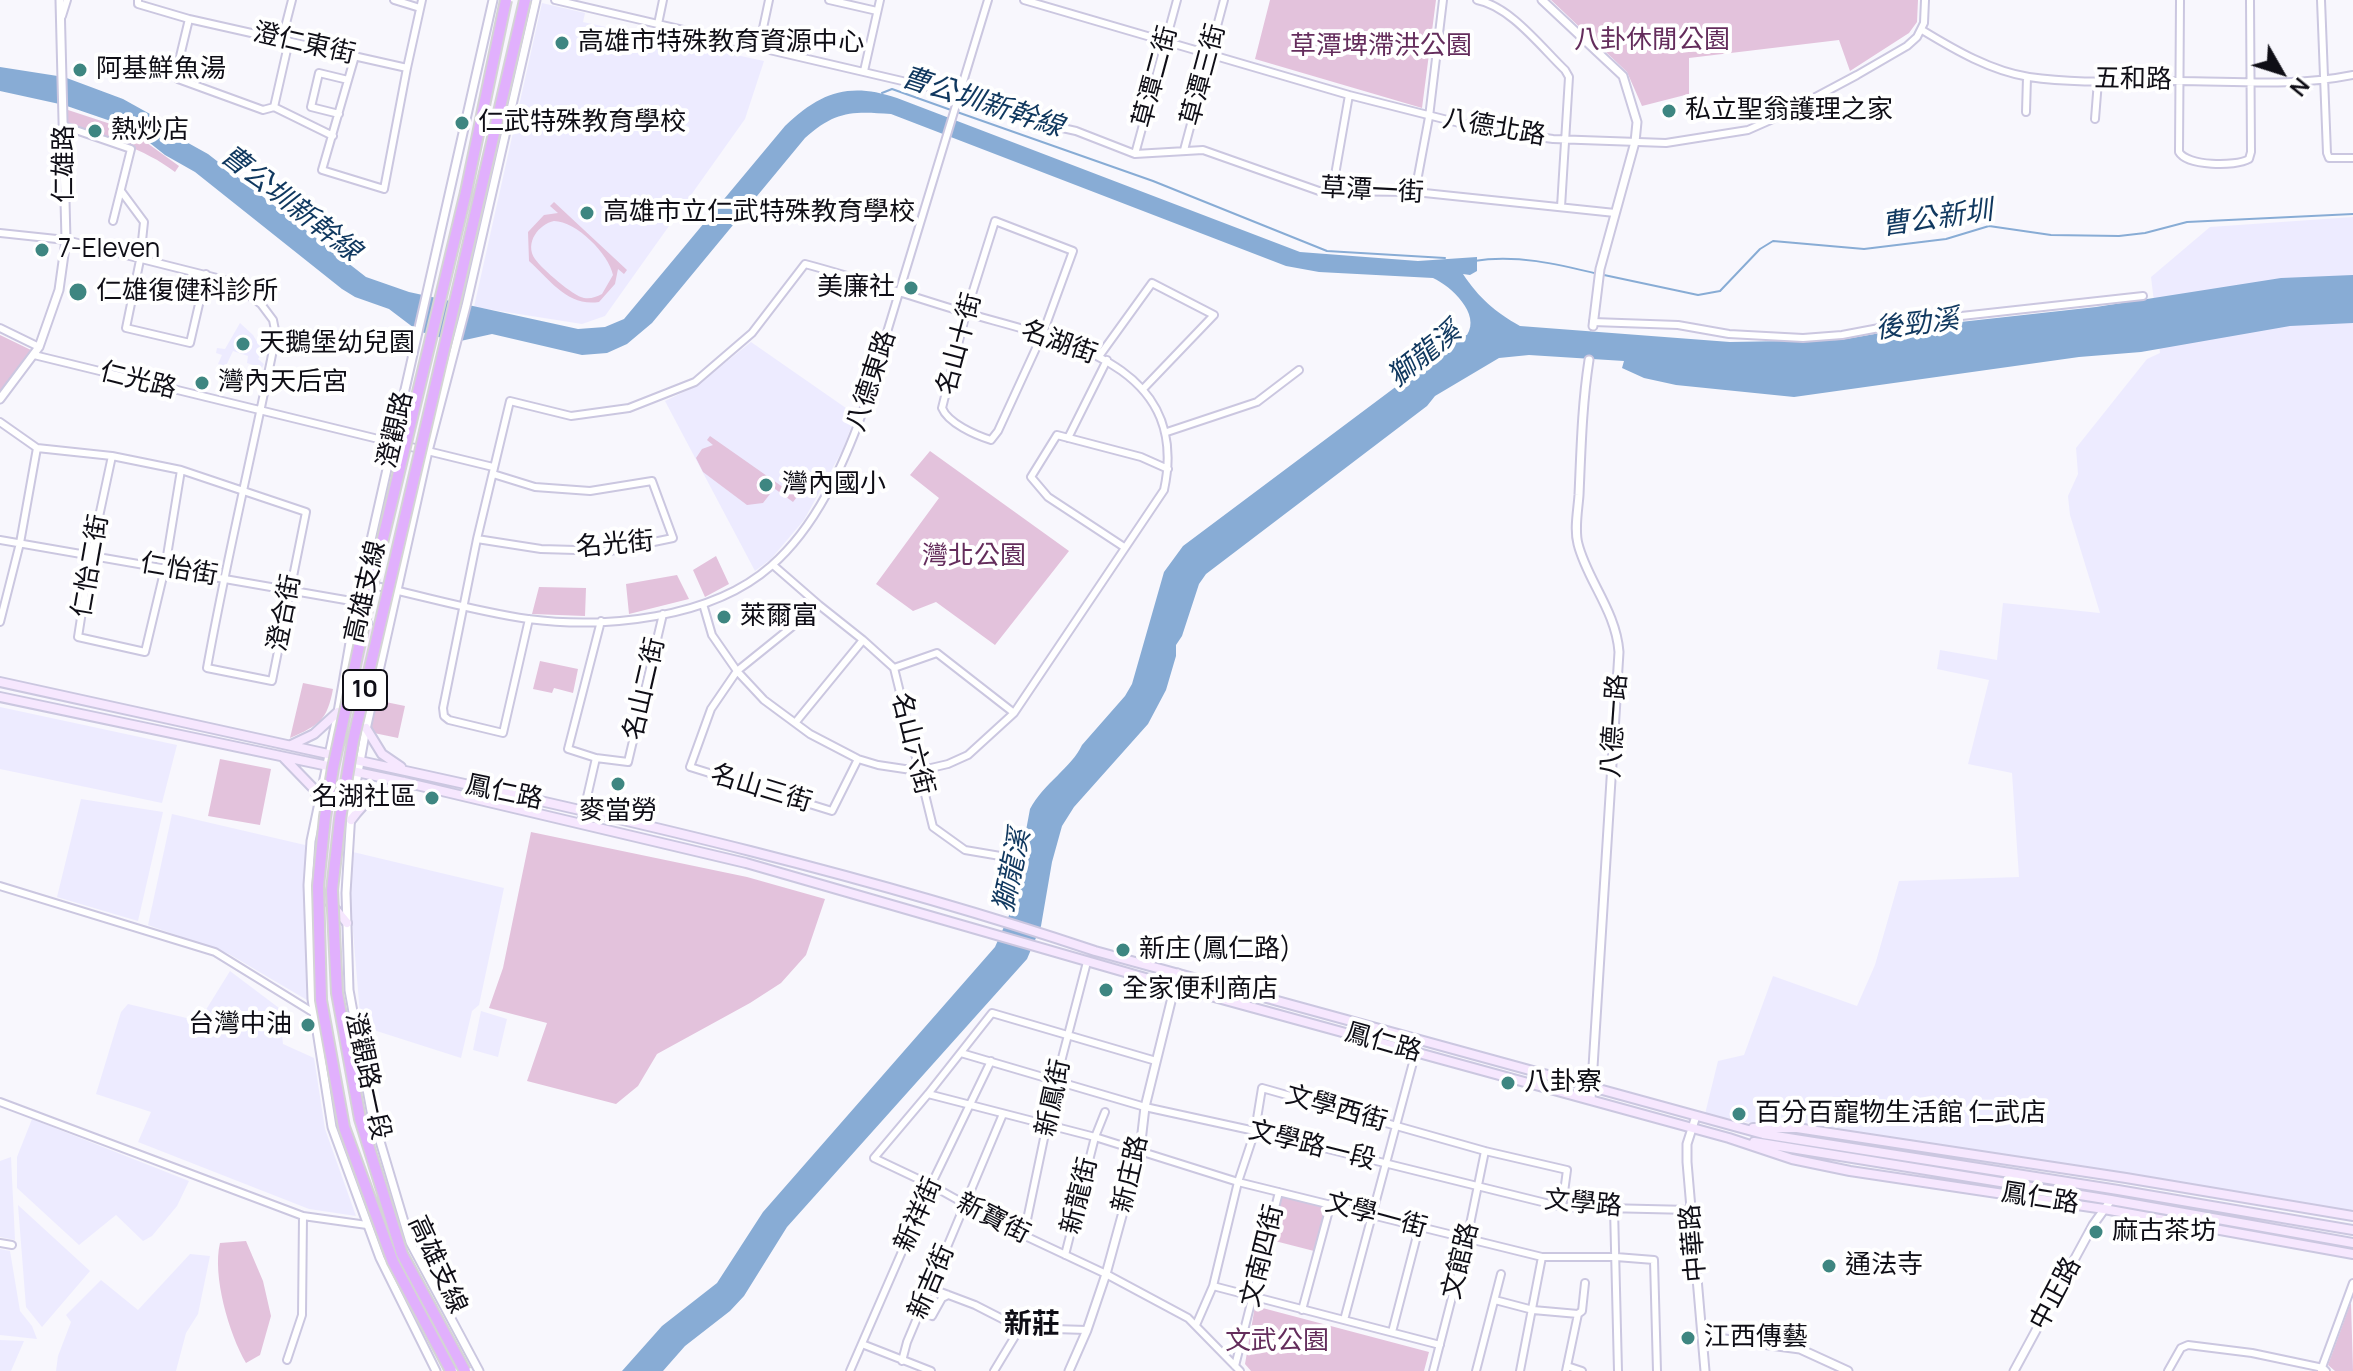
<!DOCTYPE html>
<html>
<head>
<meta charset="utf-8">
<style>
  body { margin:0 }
  #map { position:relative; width:2353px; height:1371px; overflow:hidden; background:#f8f7fd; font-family:Manrope,sans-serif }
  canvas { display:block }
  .north { position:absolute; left:2241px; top:32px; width:80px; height:80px; -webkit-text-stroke:6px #fff; paint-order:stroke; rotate:129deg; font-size:22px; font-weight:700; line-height:32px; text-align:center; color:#0f0e16 }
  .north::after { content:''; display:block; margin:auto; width:28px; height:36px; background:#0f0e16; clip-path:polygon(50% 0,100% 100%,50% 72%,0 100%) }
</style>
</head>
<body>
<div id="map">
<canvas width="2353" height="1371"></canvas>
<div class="north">N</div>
</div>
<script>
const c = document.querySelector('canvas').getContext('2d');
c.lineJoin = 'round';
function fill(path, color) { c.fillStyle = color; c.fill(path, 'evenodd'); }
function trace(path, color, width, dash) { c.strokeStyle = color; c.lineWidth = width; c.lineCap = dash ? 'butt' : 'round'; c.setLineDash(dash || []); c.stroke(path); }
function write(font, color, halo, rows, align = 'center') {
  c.font = font + ' Manrope,"Noto Sans TC",sans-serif'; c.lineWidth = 8; c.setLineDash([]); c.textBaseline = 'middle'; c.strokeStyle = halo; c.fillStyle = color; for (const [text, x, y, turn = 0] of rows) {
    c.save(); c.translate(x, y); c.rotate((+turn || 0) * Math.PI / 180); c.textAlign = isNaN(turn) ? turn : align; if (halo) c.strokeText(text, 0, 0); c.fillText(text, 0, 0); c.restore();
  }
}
const built = new Path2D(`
  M542 3 585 13 583 22 764 61 745 119 605 316 582 324 474 307Z
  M2353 217V1212L1781 1129 1705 1114 1718 1061 1744 1055 1773 976 1857 1006 1875 965 1899 881 2019 877 2012 773 1968 764 1989 680 1937 669 1940 650 1997 660 2003 603 2100 613 2070 515 2068 496 2078 474 2076 448 2147 359 2160 353 2151 277 2210 227Z
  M240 323 253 335 263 352 258 359 264 364 262 368 247 363 248 356 233 351 225 368 218 364 222 355 216 353 217 348 225 349Z
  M751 342 856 415 842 451 804 520 771 559 755 571 665 401 696 386Z
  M0 707 177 745 162 803 0 769Z
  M81 799 163 812 138 921 57 897Z
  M172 814 305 845 307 1000 229 954 148 925Z
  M353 852 504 888 479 1005 472 1011 461 1058 361 1026 349 884Z
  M230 971 279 1008 283 1044 314 1058 325 1129 356 1216 309 1209 138 1142 151 1112 96 1094 121 1012 128 1004 199 1021Z
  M481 1011 507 1019 498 1057 473 1050Z
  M32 1119 189 1181 177 1206 152 1236 143 1241 116 1215 79 1245 17 1188V1157Z
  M11 1157 15 1240 0 1237V1161Z
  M18 1205 90 1271 42 1327 26 1307Z
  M0 1249 10 1251 20 1311 32 1326 37 1339 0 1335Z
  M190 1254 210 1256 198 1314 186 1333 176 1371H56L58 1356 71 1322 66 1315 101 1280 138 1310Z
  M0 1340 24 1341 11 1371H0Z`);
const green = new Path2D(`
  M1270 0H1436L1422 108 1255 59Z
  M1551 0H1918L1917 22 1909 33 1850 71 1839 40 1689 58V94L1642 106 1627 72Z
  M68 110 129 130 179 166 175 172C144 148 105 138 68 126Z
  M554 202 627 270 624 274 618 269 615 284 599 302C568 307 550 280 529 261L528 232 544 215 558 213 550 206ZM554 221C576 221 609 254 613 275L602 294C596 297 591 299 584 298 573 296 542 269 535 259 524 243 539 224 554 221Z
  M0 335 33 351 0 392Z
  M710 436 797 497 793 502 771 486 770 494 763 503 747 505 703 472 696 458 702 449 713 445 707 440Z
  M930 451 1069 551 995 645 936 602 913 611 876 584 939 498 910 475Z
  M716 556 729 584 705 597 693 570Z
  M677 575 689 599 629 614 626 584Z
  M539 587 586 588 585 616 532 614Z
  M540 661 578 669 573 693 554 688 552 693 533 689Z
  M303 683 333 689C327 721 319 725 290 738Z
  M376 700 405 706 398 738 374 733 370 728Z
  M220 759 271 769 260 825 208 816Z
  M531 832 747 877 825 899 806 955 781 983 750 1003 657 1054 638 1086 616 1104 527 1081 547 1023 489 1008 503 968Z
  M1282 1197 1325 1208 1314 1251 1271 1240Z
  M246 1241 263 1281 271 1316 260 1355 246 1363C229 1334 212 1275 220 1243Z
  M2351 1302 2353 1371H2335L2328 1365Z
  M1255 1306 1429 1352 1424 1371H1251L1245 1364Z`);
const water = new Path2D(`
  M0 67 64 77 123 99 150 114 181 139 208 154 366 277 409 292 578 329 605 327 624 319 785 126C821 92 849 82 897 98L1300 252 1418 261 1477 257V271L1470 275 1463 274C1479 298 1495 312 1520 326L1730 342 1840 340 1915 327 2096 307 2281 278 2353 275V323L2290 326 2141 352 2079 357 1794 397 1676 385 1644 378 1622 368 1624 361 1529 355 1499 358 1435 396 1427 406 1206 574 1199 584 1182 636 1176 645V656L1166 690 1148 724 1074 807 1062 826 1052 862 1041 926 1027 959 787 1227 744 1296 730 1311 685 1346 663 1371H622L662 1326 717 1283 763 1212 995 947 1011 911 1030 809C1043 784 1072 767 1082 745L1125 696 1132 684 1164 572 1183 546 1453 344 1459 336 1467 335C1481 314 1451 286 1433 278L1319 272 1286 266 891 114C852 111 835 111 805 138L652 323 627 344 607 353 582 355 492 334 456 342 418 331 389 309 355 297 342 289 195 172 165 155 131 128 64 105 0 91Z`);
const stream = new Path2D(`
  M882 93 892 89 951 110
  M957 112 1153 181 1327 251 1445 258
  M1474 261C1515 254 1558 264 1598 274
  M1604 275 1698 295 1720 291 1760 249 1773 241 1864 249 1946 239 1989 226 2051 235 2119 236 2145 233 2187 222 2353 214`);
const minor = new Path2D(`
  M138 0V4L189 19 407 68 422 0
  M394 0 420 8
  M555 0 958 94 1031 121 1076 131 1135 154 1203 150 1319 191 1415 192 1615 213
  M829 0 877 11
  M1024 0 1349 95 1487 130 1553 139 1666 143 1748 130 1782 115 1857 75 1907 46 1917 37 1924 23 1925 0
  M1477 0C1510 6 1541 47 1565 70L1569 77 1561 207
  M2180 0 2179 152C2187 166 2235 167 2249 159L2251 152 2250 0
  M2321 0 2327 153 2329 158H2353
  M62 16 67 0
  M189 19 176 73 178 79 263 110 274 107 289 41
  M658 24 663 0
  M1922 30C1955 50 1991 71 2029 77 2076 84 2127 81 2176 81 2235 81 2294 87 2353 75
  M282 39 292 0
  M759 47 769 0
  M355 56 322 170 384 189 407 68
  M864 71 880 0
  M274 107 333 136
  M2026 112 2027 77
  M339 114 311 107 319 73 348 80
  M2095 119 2098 81
  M64 126 131 149 113 221
  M1184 150 1224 0
  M1135 154 1177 0
  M121 191 144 222 140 260 126 328 190 343 206 274
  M1332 192 1349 95
  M1415 192 1429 117 1443 0
  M995 221 1073 251 1043 333 998 431 991 440C975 435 948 423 942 408L966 313Z
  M0 233 66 240 229 281 261 304 273 320 276 335C254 446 227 556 207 668L272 681 306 512 181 470 112 456 91 554 78 637 145 652 165 568 181 470
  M1593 322 1678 325 1729 334 1803 338 1842 335 1916 321 2143 296
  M0 328 39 347
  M34 355 493 467
  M1100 355 1152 283 1214 315 1143 389
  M0 422 37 448 20 543 0 622
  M1167 432 1257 402 1299 370
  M1068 438 1107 360
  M37 448 112 456
  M477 539 541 549 610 551 673 538 652 481 590 491 535 487 493 474
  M0 540 357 602
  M1124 547 1048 497 1031 477 1057 435 1141 457 1168 469
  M773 565 819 605
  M362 583C417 594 472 611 528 619 605 629 711 619 771 566 816 527 843 466 863 411L988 0
  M529 619 503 733 449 720 444 716 443 708 477 539 510 401 571 416 629 408 695 382 752 333 805 264C858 278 910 296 963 312 1055 339 1192 360 1164 490L1014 713 968 755 948 764 918 771 878 765 858 759 810 734 764 700 737 671 712 635 703 604
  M601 621 568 749 596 758 628 762 663 614
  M863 640 894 668
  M795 723 863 640 819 605 737 671 711 709 690 767 832 811 858 759
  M581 823 596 758
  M1012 858 965 850 933 827 894 668 937 653 1014 713
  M0 886 215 952 314 1013
  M961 1053 1145 1107 1255 1131 1562 1207 1690 1210
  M1156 1061 992 1013 928 1094 874 1158 931 1185 1006 1227 1106 1274 1188 1318 1240 1371
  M928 1094 1095 1137 1238 1182 1542 1257H1616L1654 1260 1657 1371
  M0 1102 303 1216 367 1225
  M1614 1208 1618 1371
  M1024 1234 1056 1081 1087 962
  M0 1243 12 1245
  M1065 1255 1095 1137 1105 1112
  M1213 1286 1440 1345
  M930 1288 975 1305 1020 1328 1087 1330
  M1495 1300 1533 1310 1578 1314 1566 1371
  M1302 1310 1331 1203
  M920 1311 932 1316 942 1298 948 1295
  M1578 1314 1582 1311 1585 1283
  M1344 1320 1419 1040
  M1196 1325 1213 1286 1238 1182 1255 1131 1262 1088 1485 1151 1567 1170 1562 1207
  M1392 1332 1419 1228
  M862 1344 931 1371
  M287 1360 302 1315 303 1216
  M902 1361 907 1342 1003 1114
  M1235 1366 1279 1192
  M1567 1366 1582 1371
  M2321 1370 2353 1283
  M850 1371 931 1185 991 1061
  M994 1371 1020 1328
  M1433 1371 1467 1239 1485 1151
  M1476 1371 1501 1274
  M1520 1371 1542 1257
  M2168 1371 2181 1348 2188 1345 2252 1353 2323 1368 2326 1371`);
const tertiary = new Path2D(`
  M1542 0 1623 76 1637 122 1635 142 1600 269 1593 326
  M1589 360C1582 405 1581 450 1579 495 1578 510 1574 529 1578 544 1587 580 1616 611 1619 652L1591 1099
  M0 399 39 347 59 290 66 240 60 0
  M1696 1116 1687 1144V1162L1705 1371
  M1702 1336 1800 1349 1848 1371
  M436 1371 380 1258 332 1127 312 999 308 885 311 841 338 712 357 602 493 0
  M479 1371 410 1242 371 1111 349 990 346 893 351 812 365 734 428 451 466 306 536 0
  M1069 1371 1087 1330 1106 1274 1140 1150 1145 1107 1178 973
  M2014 1371 2093 1225 2111 1200`);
const secondary = new Path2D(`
  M0 682C134 711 267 741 401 770 635 821 868 875 1095 951L1763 1134 2118 1190 2353 1230
  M0 697 404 782 746 863 1163 983 1729 1138 1792 1159 1850 1171 2104 1209 2353 1254
  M366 728 382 754 401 767
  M291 745 314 734 338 712
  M284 758 314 789 321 803
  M340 768 326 898 347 923
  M346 771 343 757 371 632 357 602
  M351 820C368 797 378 793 404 782
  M1753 1128H1797L2126 1178 2353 1216
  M1754 1142 2111 1200 2353 1243`);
const motorwayBridge = new Path2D(`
  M451 1371 393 1262 344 1127 321 1000 318 886 325 817 333 768 375 572 466 192 506 0
  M465 1371 402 1254 360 1119 337 993 332 890 340 819 353 741 525 0`);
const markers = [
  [562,43,8,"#3e8681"],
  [80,70,8,"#3e8681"],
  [1669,111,8,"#3e8681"],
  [462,123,8,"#3e8681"],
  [95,131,8,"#3e8681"],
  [587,213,8,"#3e8681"],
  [42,250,8,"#3e8681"],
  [911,288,8,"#3e8681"],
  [78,292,10,"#3e8681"],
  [243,344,8,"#3e8681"],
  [202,383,8,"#3e8681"],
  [766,485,8,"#3e8681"],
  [724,617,8,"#3e8681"],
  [618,784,8,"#3e8681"],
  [432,798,8,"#3e8681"],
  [1123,950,8,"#3e8681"],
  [1106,990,8,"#3e8681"],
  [308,1025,8,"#3e8681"],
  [1508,1083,8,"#3e8681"],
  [1739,1114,8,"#3e8681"],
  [2096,1232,8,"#3e8681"],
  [1829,1266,8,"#3e8681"],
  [1688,1338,8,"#3e8681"]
];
const shields = [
  [365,690,44]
];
const shieldNames = [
  ["10",365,690]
];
const parkNames = [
  ["八卦休閒公園",1652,41],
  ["草潭埤滯洪公園",1381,47],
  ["灣北公園",974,557],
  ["文武公園",1277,1342]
];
const poiNames = [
  ["高雄市特殊教育資源中心",578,43],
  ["阿基鮮魚湯",96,70],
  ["私立聖翁護理之家",1685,111],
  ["仁武特殊教育學校",478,123],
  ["熱炒店",111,131],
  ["高雄市立仁武特殊教育學校",603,213],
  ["7-Eleven",58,250],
  ["美廉社",895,288,"right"],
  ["仁雄復健科診所",96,292],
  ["天鵝堡幼兒園",259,344],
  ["灣內天后宮",218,383],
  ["灣內國小",782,485],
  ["萊爾富",740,617],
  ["名湖社區",416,798,"right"],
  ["麥當勞",618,812,"center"],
  ["新庄(鳳仁路)",1139,950],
  ["全家便利商店",1122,990],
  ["台灣中油",292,1025,"right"],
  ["八卦寮",1524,1083],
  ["百分百寵物生活館 仁武店",1755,1114],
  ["麻古茶坊",2112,1232],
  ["通法寺",1845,1266],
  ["江西傳藝",1704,1338]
];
const streetNames = [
  ["澄仁東街",304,44,13],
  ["草潭三街",1204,75,-75],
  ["草潭二街",1156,77,-75],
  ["五和路",2133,80,1],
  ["八德北路",1494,128,10],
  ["仁雄路",65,164,-90],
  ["草潭一街",1372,191,3],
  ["名湖街",1059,343,20],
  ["名山十街",960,344,-75],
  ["仁光路",138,381,14],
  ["八德東路",872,381,-72],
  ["澄觀路",396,430,-77],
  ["名光街",615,545,-5],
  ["仁怡二街",91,566,-80],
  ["仁怡街",179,570,10],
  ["高雄支線",366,592,-77],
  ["澄合街",285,613,-79],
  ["名山二街",645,689,-77],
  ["八德一路",1615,726,-86],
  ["名山六街",912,744,76],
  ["名山三街",761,789,17],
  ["鳳仁路",504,793,12],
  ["鳳仁路",1383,1043,16],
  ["澄觀路一段",367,1076,78],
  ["新鳳街",1054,1098,-78],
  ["文學西街",1336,1109,16],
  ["文學路一段",1312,1146,14],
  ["新庄路",1131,1174,-77],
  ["新龍街",1080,1196,-76],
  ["鳳仁路",2040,1199,9],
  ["文學路",1583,1204,5],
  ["新祥街",919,1215,-66],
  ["文學一街",1376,1216,15],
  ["新寶街",993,1219,27],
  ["中華路",1694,1243,-95],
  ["文南四街",1263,1256,-76],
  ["文館路",1461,1261,-76],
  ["高雄支線",437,1265,65],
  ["新吉街",932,1282,-67],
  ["中正路",2056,1294,-62]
];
const waterNames = [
  ["曹公圳新幹線",982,103,18],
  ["曹公圳新幹線",290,204,38],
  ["曹公新圳",1937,219,-8],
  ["後勁溪",1917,325,-7],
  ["獅龍溪",1425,355,-39],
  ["獅龍溪",1013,871,-78]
];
const neighbourhoodNames = [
  ["新莊",1032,1325]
];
fill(built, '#edebff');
fill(green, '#e3c2dc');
fill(water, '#88acd5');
trace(stream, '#88acd5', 2);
trace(minor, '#cbc7e0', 10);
trace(tertiary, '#cbc7e0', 11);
trace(secondary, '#cbc7e0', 12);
trace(minor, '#fff', 6);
trace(tertiary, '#fff', 7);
trace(secondary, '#f6e7fe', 8);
trace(motorwayBridge, '#d4d4d5', 14, []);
trace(motorwayBridge, '#e1b0fd', 10);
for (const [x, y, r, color] of markers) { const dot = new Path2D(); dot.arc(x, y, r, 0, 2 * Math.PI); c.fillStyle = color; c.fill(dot); trace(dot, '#fff', 3); }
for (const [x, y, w] of shields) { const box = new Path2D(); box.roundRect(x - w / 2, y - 20, w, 40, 6); c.fillStyle = '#fff'; c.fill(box); trace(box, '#0f0e16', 2); }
write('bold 24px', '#0f0e16', null, shieldNames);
write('26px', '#642d5c', '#fff', parkNames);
write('26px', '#0f0e16', '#fff', poiNames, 'left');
write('26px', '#0f0e16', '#fff', streetNames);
write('italic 28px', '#10385f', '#fff', waterNames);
write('bold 28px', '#0f0e16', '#fff', neighbourhoodNames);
</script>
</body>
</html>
